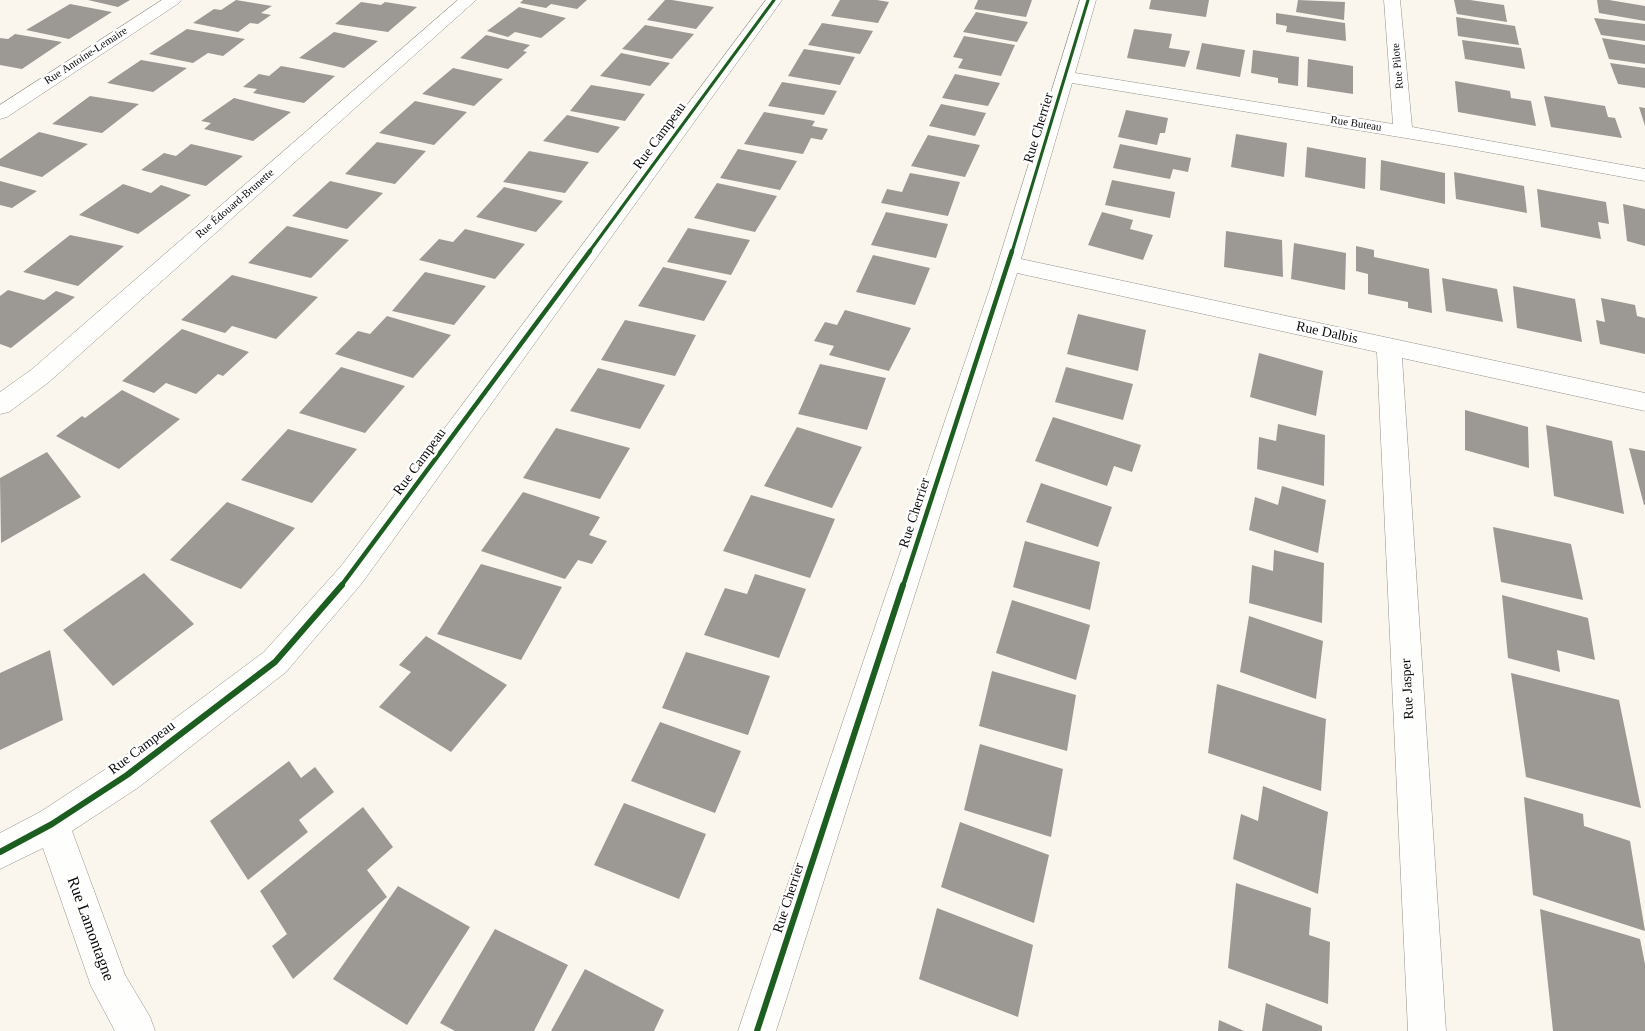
<!DOCTYPE html>
<html>
<head>
<meta charset="utf-8">
<style>
  body { margin:0 }
  canvas { display:block; background:#faf6ed }
</style>
</head>
<body>
<canvas width="1645" height="1031"></canvas>
<script>
const c = document.querySelector('canvas').getContext('2d');
c.lineJoin = 'round';
function fill(path, color) { c.fillStyle = color; c.fill(path, 'evenodd'); }
function trace(path, color, width, dash) { c.strokeStyle = color; c.lineWidth = width; c.lineCap = dash ? 'butt' : 'round'; c.setLineDash(dash || []); c.stroke(path); }
function write(font, color, halo, rows, align = 'center') {
  c.font = font + ' Georgia,serif'; c.lineWidth = 5; c.setLineDash([]); c.textBaseline = 'middle'; c.strokeStyle = halo; c.fillStyle = color; for (const [text, x, y, turn = 0] of rows) {
    c.save(); c.translate(x, y); c.rotate((+turn || 0) * Math.PI / 180); c.textAlign = isNaN(turn) ? turn : align; if (halo) c.strokeText(text, 0, 0); c.fillText(text, 0, 0); c.restore();
  }
}
const building = new Path2D(`
  M88 0H130L118 7Z
  M236 0 272 6 261 13 271 15 258 24 250 23 238 32 193 23 214 9 221 10Z
  M523 0H587L577 9 551 4 546 8 520 3Z
  M665 0H672L714 7 696 29 647 20Z
  M840 0H877L889 2 878 23 831 16Z
  M978 0H1032L1026 17 974 9Z
  M1151 0H1209L1206 17 1149 9Z
  M1298 0 1345 2 1344 20 1296 12Z
  M1454 0H1470L1504 5 1507 22 1457 14Z
  M1597 0H1609L1645 6V21L1599 13Z
  M361 2 381 5 385 2 417 7 388 32 335 24Z
  M70 4 112 12 69 39 26 30Z
  M519 7 566 18 541 38 515 32 508 37 487 31Z
  M976 12 1028 22 1017 42 963 32Z
  M1276 13 1345 23 1346 41 1286 32 1287 26 1276 24Z
  M1456 17 1515 26 1519 45 1458 36Z
  M1594 18 1645 24V41L1601 35Z
  M822 23 873 31 860 54 808 45Z
  M645 25 694 34 672 59 622 49Z
  M187 29 245 39 223 56 208 53 193 63 149 54Z
  M1134 29 1172 34 1169 48 1190 51 1185 67 1127 58Z
  M334 32 378 41 344 68 299 58Z
  M15 34 62 42 22 69 0 65V38L8 39Z
  M486 35 530 45 523 51 527 52 508 69 460 58Z
  M964 36 1015 45 1001 76 958 68 963 59 953 57Z
  M1602 38 1645 45V64L1609 59Z
  M1462 40 1521 48 1525 69 1465 59Z
  M1202 43 1245 50 1240 77 1196 69Z
  M804 49 855 57 840 85 788 76Z
  M1253 50 1299 57 1298 86 1278 83V78L1251 73Z
  M621 53 670 63 650 86 600 76Z
  M1308 59 1353 66V94L1307 87Z
  M141 60 187 68 153 92 107 83Z
  M1610 63 1645 68V88L1618 84Z
  M281 66 335 76 304 103 253 93 257 89 243 87 259 74 269 76Z
  M453 68 503 79 474 106 422 94Z
  M955 74 1000 83 988 106 942 98Z
  M1455 81 1510 91 1511 98 1531 101 1536 126 1458 112Z
  M782 82 837 91 824 115 768 106Z
  M591 85 645 94 625 121 570 111Z
  M90 96 139 104 102 133 52 124Z
  M1544 96 1605 106 1608 117 1615 118 1622 138 1551 127Z
  M234 98 291 112 253 141 204 129 211 123 201 121Z
  M415 101 467 112 434 145 379 133Z
  M941 104 986 113 975 136 929 126Z
  M1639 107 1645 108V126Z
  M1126 110 1168 118 1165 133H1160L1157 145 1118 137Z
  M764 112 815 121 812 126 828 129 822 140 811 138 803 154 744 144Z
  M567 115 620 127 598 153 543 141Z
  M39 132 88 144 42 177 0 166V159Z
  M1236 134 1287 143 1284 177 1231 167Z
  M928 135 980 145 965 177 911 166Z
  M377 142 426 151 395 184 345 174Z
  M191 144 243 156 206 186 141 170 164 153 176 156Z
  M1120 144 1191 158 1188 172 1173 169 1170 179 1113 168Z
  M1307 147 1366 158 1365 189 1305 177Z
  M738 149 797 161 780 190 720 178Z
  M529 151 589 162 565 193 503 182Z
  M1381 160 1445 173V204L1380 190Z
  M1454 172 1524 186 1527 213 1456 199Z
  M910 173 960 182 948 216 881 203 887 189 902 192Z
  M1112 180 1175 192 1170 218 1105 205Z
  M0 181 37 191 12 208 0 205Z
  M330 181 383 193 347 229 292 216Z
  M717 183 777 196 755 232 694 218Z
  M123 184 151 193 161 185 191 195 138 234 79 215Z
  M504 187 563 201 536 232 476 217Z
  M1537 189 1606 202 1609 224 1598 222 1601 239 1541 227Z
  M1623 204 1645 209V246L1627 241Z
  M886 212 948 224 936 258 871 245Z
  M1102 212 1133 220 1130 229 1153 235 1143 260 1088 245Z
  M287 226 349 240 311 278 248 263Z
  M688 228 750 240 731 275 667 262Z
  M465 229 525 244 495 279 419 260 439 239 453 242Z
  M1226 231 1282 240 1283 277 1224 267Z
  M70 235 124 246 78 286 23 272Z
  M1294 243 1346 253 1345 290 1291 279Z
  M1356 246 1374 250V257L1429 269 1432 313 1408 308V302L1368 294V274L1356 271Z
  M873 255 930 268 915 305 856 292Z
  M663 267 727 281 704 321 638 306Z
  M425 272 486 286 454 325 392 311Z
  M232 275 318 297 276 339 232 326 225 333 181 320Z
  M1442 278 1497 289 1503 322 1446 311Z
  M1513 286 1575 299 1582 342 1517 328Z
  M8 290 44 300 56 291 75 297 11 348 0 344V296Z
  M1601 298 1635 305 1637 316 1645 318V354L1600 344 1596 320 1605 322Z
  M845 310 911 328 889 371 829 355 834 346 814 341 825 322 837 325Z
  M1078 314 1146 330 1138 371 1067 354Z
  M387 316 451 335 413 378 335 354 358 331 370 334Z
  M625 320 696 335 675 376 601 360Z
  M182 329 249 352 223 376 218 374 196 394 166 383 154 393 122 381Z
  M1259 353 1323 371 1316 416 1250 397Z
  M820 364 886 378 867 430 798 414Z
  M341 367 405 386 365 433 299 413Z
  M1066 367 1133 384 1123 420 1055 402Z
  M598 368 665 385 640 429 570 411Z
  M122 390 180 419 119 469 56 436 82 416 85 418Z
  M1465 410 1528 427 1529 468 1465 450Z
  M1053 417 1141 445 1132 472 1114 466 1107 486 1035 461Z
  M1278 424 1325 435 1324 486 1257 469 1259 437 1276 441Z
  M1546 425 1612 441 1624 514 1554 496Z
  M797 427 862 447 832 508 764 486Z
  M556 428 630 448 600 499 523 478Z
  M288 429 357 449 312 503 241 480Z
  M1629 448 1645 451V505H1644Z
  M47 452 81 497 1 543 0 478Z
  M1041 483 1112 507 1098 547 1026 522Z
  M1282 486 1326 500 1318 553 1249 530 1255 497 1278 505Z
  M523 492 600 517 589 535 607 541 592 564 578 560 565 579 481 551Z
  M751 495 835 519 810 578 723 551Z
  M227 502 295 528 241 589 170 560Z
  M1493 527 1571 544 1583 600 1501 582Z
  M1025 541 1100 562 1090 610 1013 587Z
  M1274 550 1324 563 1322 623 1249 603 1252 565 1273 571Z
  M481 564 562 587 521 660 437 634Z
  M144 573 194 624 113 686 63 630Z
  M755 574 806 589 779 658 704 635 725 588 747 594Z
  M1502 595 1588 618 1595 660 1557 650 1560 672 1508 658Z
  M1012 600 1090 625 1076 680 996 653Z
  M1249 616 1323 641 1316 699 1240 672Z
  M426 636 507 685 451 752 379 707 411 672 399 665Z
  M50 650 63 720 0 750V673Z
  M686 652 770 676 748 735 662 708Z
  M992 671 1076 695 1067 751 979 726Z
  M1511 673 1619 700 1641 808 1526 777Z
  M1217 684 1326 719 1321 791 1208 753Z
  M660 722 741 751 715 813 631 781Z
  M980 744 1063 769 1051 837 964 810Z
  M289 761 301 778 315 767 334 792 299 820 308 832 248 880 210 821Z
  M1263 786 1328 812 1318 894 1233 859 1241 814 1258 821Z
  M1524 797 1583 814 1584 826 1630 841 1645 931 1533 895Z
  M624 803 706 834 679 899 594 865Z
  M363 807 393 847 367 870 387 897 293 979 272 946 287 934 260 891Z
  M960 822 1049 855 1034 923 941 887Z
  M1236 883 1311 908 1309 935 1330 942 1328 1004 1228 968Z
  M398 886 470 927 407 1025 333 979Z
  M937 908 1033 945 1018 1017 919 979Z
  M1540 909 1640 939 1645 964V1031H1553Z
  M495 929 568 965 534 1031H455L440 1023Z
  M585 969 664 1010 654 1031H551Z
  M1266 1003 1322 1026V1031H1262Z
  M1219 1020 1244 1031H1218Z`);
const street = new Path2D(`
  M162 0H181L179 3 7 117 0 119V105Z
  M458 0H476L49 382 9 412 0 414V392L31 370Z
  M766 0H782L362 583 286 672 139 787 72 831 125 975 150 1017 155 1031H115L91 986 43 848 0 869V833L40 812 115 763 264 652 342 565Z
  M1080 0H1096L1075 73 1393 124 1384 0H1400L1412 127 1645 169V181L1454 146 1072 83 1021 259 1645 393V411L1402 358 1446 1031H1408L1377 352 1017 273 776 1031H738L990 288Z`);
const cyclewayFar2 = new Path2D(`
  M589 252 774 0
  M1012 252 1088 0`);
const cyclewayFar1 = new Path2D(`
  M341 586 590 251
  M903 586 1012 251`);
const cycleway = new Path2D(`
  M0 852 52 824 127 775 275 662 342 585
  M757 1031 903 585`);
const farStreetnames = [
  ["Rue Antoine-Lemaire",86,56,-33],
  ["Rue Pilote",1398,66,-95],
  ["Rue Buteau",1356,124,9],
  ["Rue Édouard-Brunette",235,204,-41]
];
const streetNames = [
  ["Rue Cherrier",1039,128,-73],
  ["Rue Campeau",660,136,-54],
  ["Rue Dalbis",1327,333,12],
  ["Rue Campeau",420,462,-54],
  ["Rue Cherrier",915,513,-72],
  ["Rue Jasper",1408,689,-93],
  ["Rue Campeau",142,748,-37],
  ["Rue Cherrier",789,898,-72]
];
const nearStreetnames = [
  ["Rue Lamontagne",90,929,70]
];
fill(building, '#9c9994');
trace(street, '#93918d', 1);
fill(street, '#fefefc');
trace(cyclewayFar2, '#1b5e20', 3);
trace(cyclewayFar1, '#1b5e20', 4.5);
trace(cycleway, '#1b5e20', 6);
write('11px', '#0b0b0b', '#fff', farStreetnames);
write('14px', '#0b0b0b', '#fff', streetNames);
write('16px', '#0b0b0b', '#fff', nearStreetnames);
</script>
</body>
</html>
